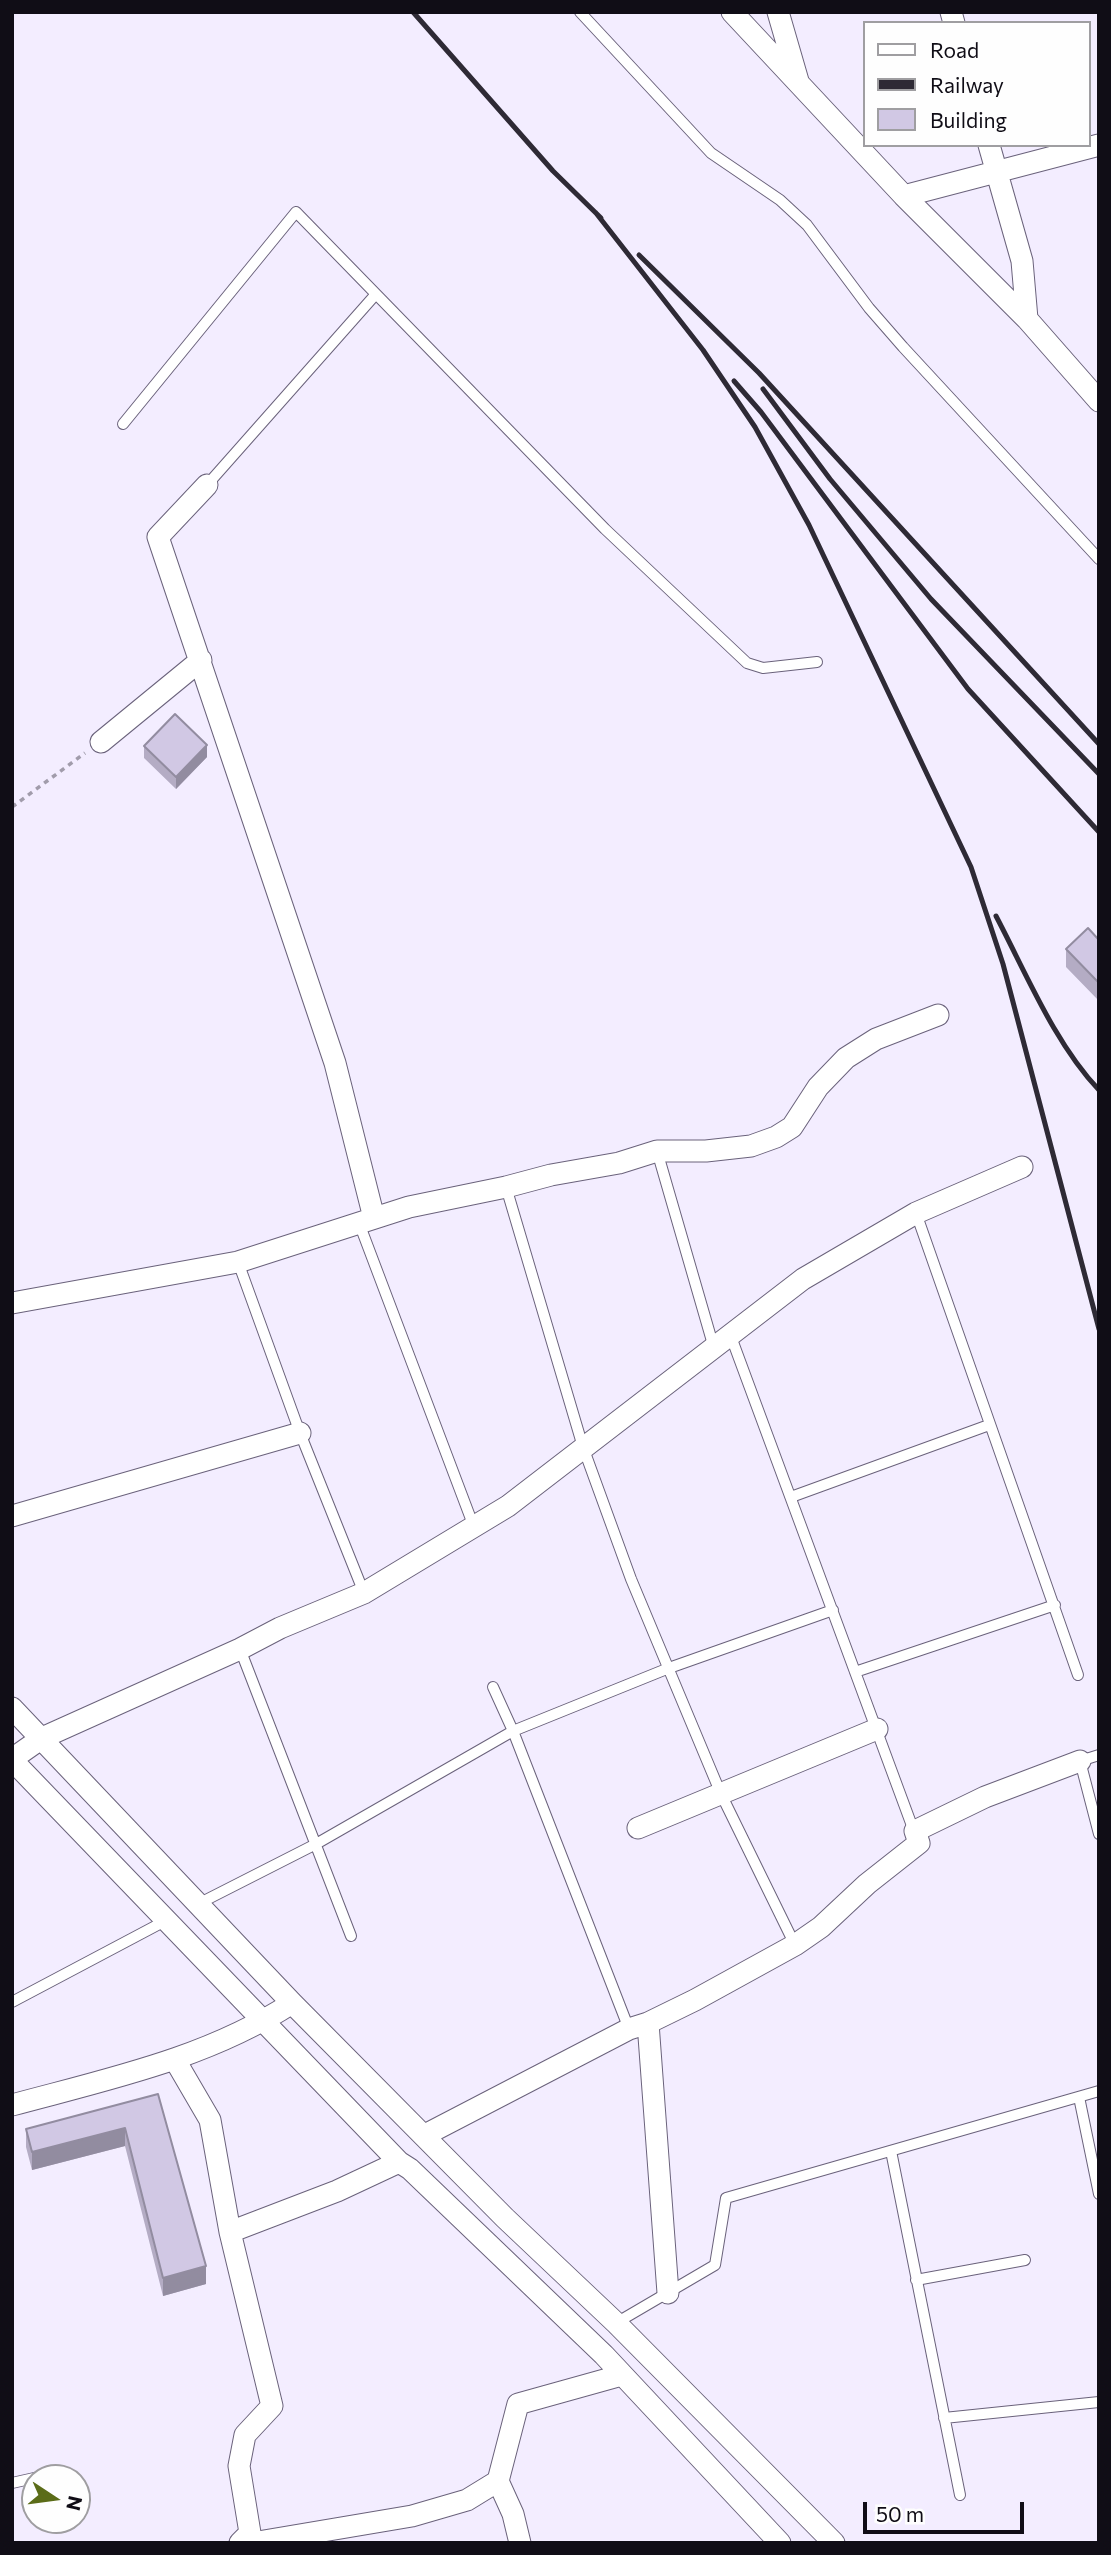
<!DOCTYPE html>
<html>
<head>
<meta charset="utf-8">
<style>
  body { margin:0 }
  #map { position:relative; width:1111px; height:2555px; overflow:hidden; background:#f3edff; font-family:Commissioner,sans-serif }
  canvas { display:block }
  .frame { position:absolute; inset:0; border:14px solid #100d16; pointer-events:none }
  .legend { position:absolute; left:863px; top:21px; width:228px; height:126px; box-sizing:border-box; background:#fefefe; border:2px solid #9f9ea1; margin:0; padding:9px 12px; list-style:none; font-size:21px; color:#100d16 }
  .legend li { display:flex; align-items:center; gap:14px; height:35px }
  .legend b { width:35px; border:2px solid #9f9ea1 }
  .north { position:absolute; left:21px; top:2464px; width:70px; height:70px; box-sizing:border-box; background:#fefefe; border:2px solid #9f9ea1; border-radius:50%; rotate:103deg; font-size:19px; font-weight:700; line-height:28px; text-align:center; color:#100d16 }
  .north::after { content:''; display:block; margin:auto; width:24px; height:32px; background:#5b6c18; clip-path:polygon(50% 0,100% 100%,50% 72%,0 100%) }
  .scale { position:absolute; left:863px; top:2502px; width:161px; height:32px; box-sizing:border-box; border:4px solid #100d16; border-top:0; padding-left:9px; font-size:21px; line-height:24px; white-space:nowrap; color:#100d16; -webkit-text-stroke:5px #fefefe; paint-order:stroke }
</style>
</head>
<body>
<div id="map">
<canvas width="1111" height="2555"></canvas>
<div class="frame"></div>
<ul class="legend">
<li><b style="height:9px;background:#fff"></b>Road</li>
<li><b style="height:9px;background:#2e2a35"></b>Railway</li>
<li><b style="height:19px;background:#d1c8e4"></b>Building</li>
</ul>
<div class="north">N</div>
<div class="scale">50 m</div>
</div>
<script>
const c = document.querySelector('canvas').getContext('2d');
c.lineJoin = 'round';
function trace(path, color, width, dash) { c.strokeStyle = color; c.lineWidth = width; c.lineCap = dash ? 'butt' : 'round'; c.setLineDash(dash || []); c.stroke(path); }
function fill(path, color) { c.fillStyle = color; c.fill(path, 'evenodd'); }
const path = new Path2D(`
  M12 807 85 753`);
const lane = new Path2D(`
  M580 12 711 153 780 200 807 225 869 308 903 347 1099 559
  M123 424 296 212 605 529 747 663 763 668 817 662
  M207 485 376 294
  M657 1151 714 1348
  M506 1187 583 1447 631 1579 721 1794 795 1945
  M916 1213 1078 1675
  M359 1223 474 1527
  M238 1262 300 1433 364 1593
  M730 1334 915 1834
  M791 1497 989 1425
  M240 1649 351 1936
  M855 1672 1055 1605
  M493 1687 513 1731 629 2029
  M1099 1755 1080 1761 1099 1834
  M198 1904 316 1844 513 1731 669 1668 833 1610
  M12 2002 165 1921
  M1079 2097 1099 2194
  M891 2151 960 2495
  M916 2280 1025 2260
  M616 2323 715 2265 726 2198 1099 2091
  M944 2418 1099 2402
  M12 2483 43 2476`);
const street = new Path2D(`
  M732 12 904 196 1027 319 1099 401
  M778 12 798 81
  M951 12 954 23
  M989 145 1022 261 1027 319
  M904 196 1099 145
  M207 485 158 537 335 1063 374 1218
  M101 742 201 660
  M12 1303 238 1262 409 1207 506 1187 551 1175 619 1163 657 1151H706L751 1146 776 1137 792 1127 818 1087 846 1058 876 1039 938 1015
  M12 1516 300 1433
  M12 1708 292 2003 505 2218 616 2323 834 2543
  M12 1759 42 1738 240 1649 280 1628 364 1593 508 1506 803 1279 916 1213 1022 1167
  M12 1760 399 2162 410 2169 604 2355 780 2543
  M638 1828 877 1729
  M648 2023 668 2293
  M175 2060 210 2120 230 2232 337 2191 399 2162
  M12 2105C108 2079 208 2058 292 2003
  M425 2135 629 2029 648 2023 695 2000 795 1945 821 1927 867 1884 919 1843 915 1831 985 1797 1080 1761
  M230 2232 272 2406 245 2435 239 2466 250 2533 240 2543
  M498 2481 513 2514 520 2543
  M252 2543 412 2516 467 2500 498 2481 518 2404 622 2375`);
const rail = new Path2D(`
  M413 12 553 171 601 218
  M596 213 703 350 755 427 809 525 971 867 1003 964 1099 1329
  M639 255 759 373 1099 744
  M734 381 761 412 968 689 1099 832
  M763 389 830 479 931 599 1099 774
  M996 916C1026 973 1055 1044 1099 1090`);
const wall = new Path2D(`
  M144 746 207 757 176 789 144 758Z
  M1099 940V1001L1066 967V949Z
  M158 2094 206 2284 163 2296 125 2146 32 2170 26 2147V2129Z`);
const shadedWall = new Path2D(`
  M207 745V757L176 789V777Z
  M125 2128V2146L32 2170V2152Z
  M206 2266V2284L163 2296V2278Z`);
const building = new Path2D(`
  M175 714 207 745 176 777 144 746Z
  M1088 928 1099 940V983L1066 949Z
  M158 2094 206 2266 163 2278 125 2128 32 2152 26 2129Z`);
trace(lane, '#6a627b', 12);
trace(street, '#6a627b', 23);
trace(path, '#a19cab', 3.5, [5, 5]);
trace(lane, '#fff', 10);
trace(street, '#fff', 21);
trace(rail, '#2e2a35', 5);
fill(wall, '#b4acc4');
fill(shadedWall, '#928ca0');
fill(building, '#d1c8e4');
trace(building, '#928ca0', 2);
</script>
</body>
</html>
